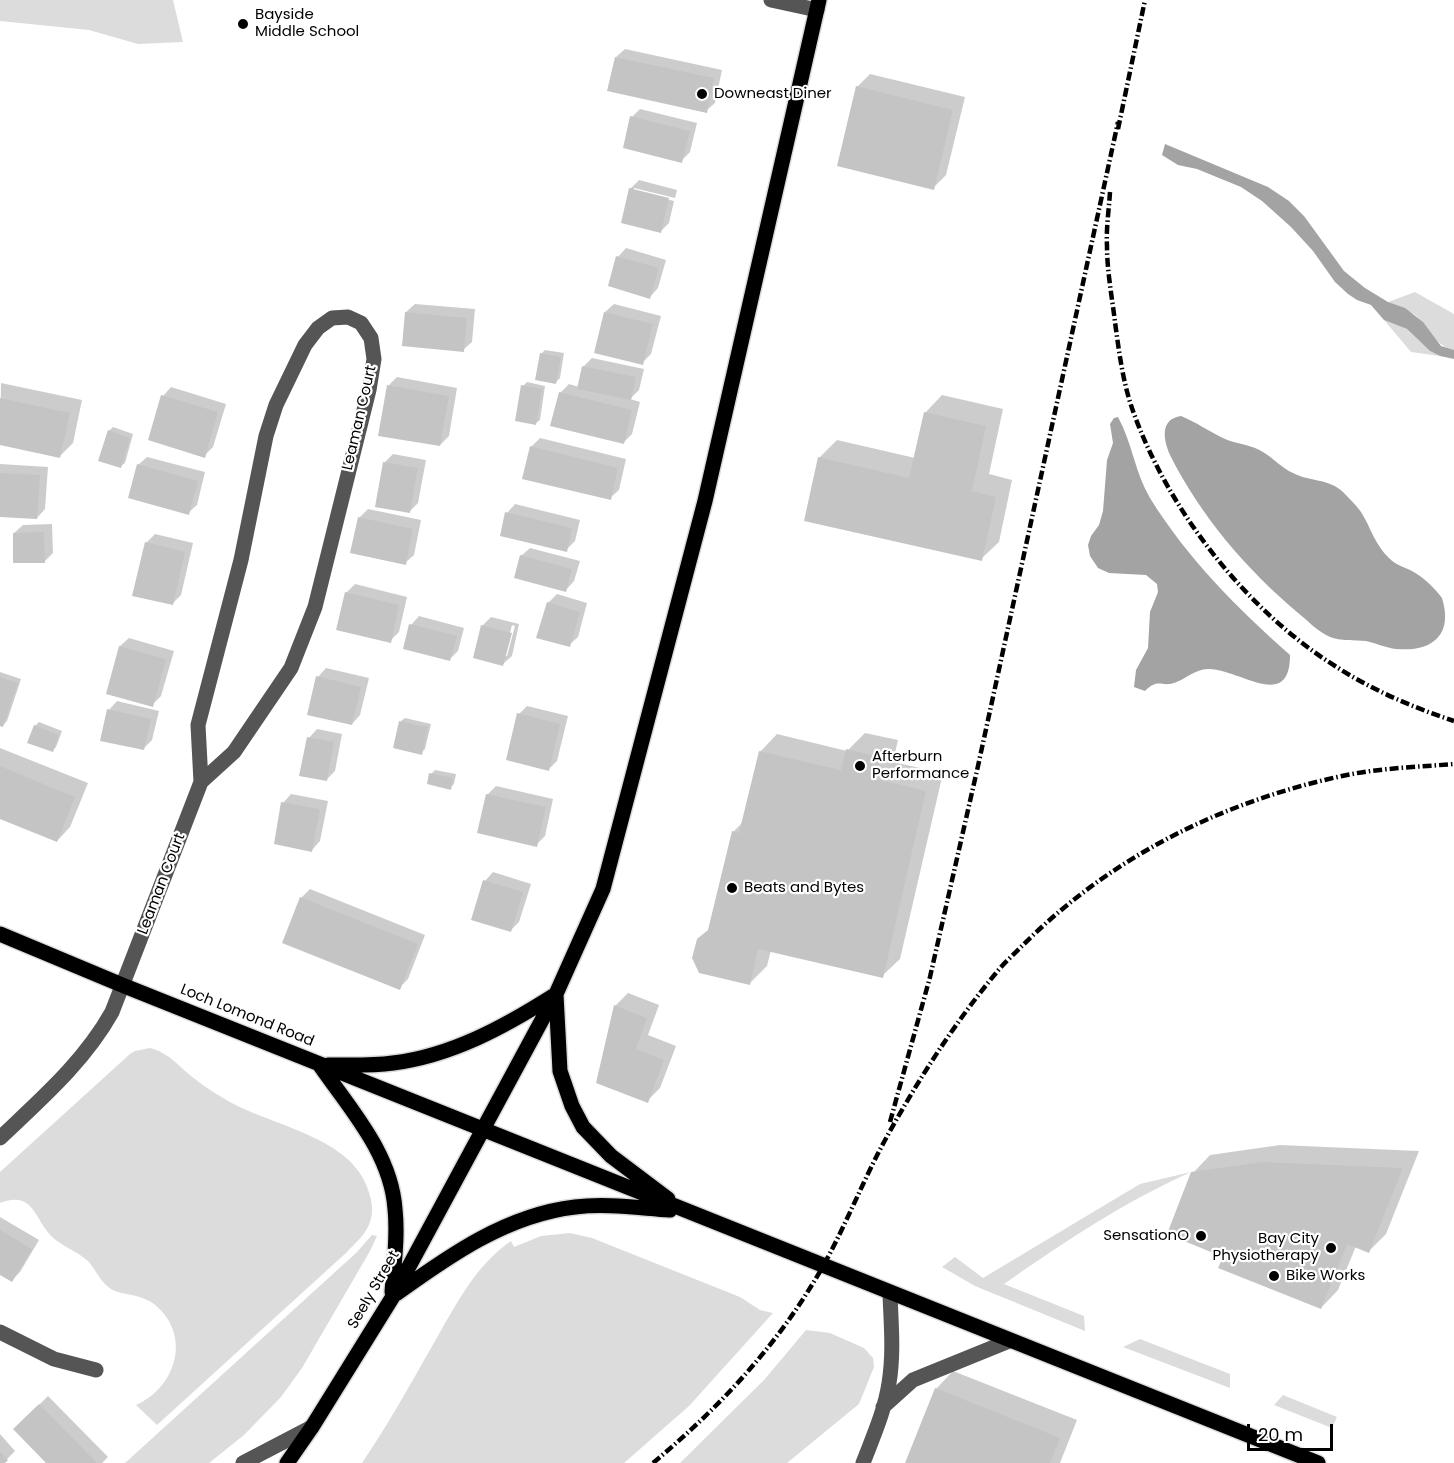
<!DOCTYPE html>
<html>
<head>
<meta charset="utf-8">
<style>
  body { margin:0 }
  #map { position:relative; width:1454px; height:1463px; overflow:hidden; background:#fff; font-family:Poppins,sans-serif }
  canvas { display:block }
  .scale { position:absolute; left:1247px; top:1424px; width:86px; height:27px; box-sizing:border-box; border:3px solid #000; border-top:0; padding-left:8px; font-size:18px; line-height:21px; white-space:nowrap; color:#000; -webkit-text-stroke:4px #fff; paint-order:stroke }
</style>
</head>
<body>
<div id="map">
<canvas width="1454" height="1463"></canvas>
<div class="scale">20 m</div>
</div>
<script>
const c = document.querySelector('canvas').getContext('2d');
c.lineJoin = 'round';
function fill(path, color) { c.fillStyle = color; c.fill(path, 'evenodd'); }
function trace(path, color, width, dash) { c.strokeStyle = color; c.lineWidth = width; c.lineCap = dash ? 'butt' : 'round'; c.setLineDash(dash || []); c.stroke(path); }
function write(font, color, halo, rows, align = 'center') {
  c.font = font + ' Poppins,sans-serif'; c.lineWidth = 4.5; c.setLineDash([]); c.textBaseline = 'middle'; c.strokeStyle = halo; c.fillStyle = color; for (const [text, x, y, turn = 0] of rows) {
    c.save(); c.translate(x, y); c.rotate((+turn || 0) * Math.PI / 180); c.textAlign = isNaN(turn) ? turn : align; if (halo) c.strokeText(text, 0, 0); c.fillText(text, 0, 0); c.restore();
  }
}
const green = new Path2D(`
  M0 0H173L183 42 138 44 89 30 0 21Z
  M1415 292 1454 314V350C1435 347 1429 326 1415 315 1407 310 1397 306 1388 302Z
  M1384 320 1407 329 1430 351 1440 356 1411 352Z
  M150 1048C170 1053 180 1068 195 1079 206 1088 218 1095 230 1102 275 1127 357 1138 370 1196 373 1206 373 1217 368 1227 363 1237 354 1244 347 1252L157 1425 136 1405C177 1387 192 1334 154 1304 139 1293 123 1296 111 1289 101 1283 96 1270 88 1261 79 1253 67 1248 57 1241 34 1225 37 1189 0 1203V1172L130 1054 135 1051Z
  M1191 1172C1124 1202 1064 1242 1004 1284L1084 1316 1085 1331 975 1286 942 1267 955 1257 983 1278 1140 1184Z
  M570 1233 592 1238 740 1297 760 1310 773 1313 689 1406 624 1463H362C387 1426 409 1387 431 1348 454 1309 473 1267 511 1241L514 1247 541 1236Z
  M372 1235 377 1236 370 1251 302 1368 281 1397 244 1435 209 1463H125L356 1253Z
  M806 1330 830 1333 864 1348 873 1358 874 1367 859 1404 787 1463H680L764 1380Z
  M1140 1339 1230 1374V1388L1123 1347Z
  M1283 1395 1337 1417 1332 1428 1274 1405Z`);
const water = new Path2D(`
  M1165 144 1268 187 1289 201 1304 216 1344 271 1365 288 1388 302 1405 308 1423 322 1441 346 1454 350V359L1440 356 1430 351 1407 329 1384 320 1371 305 1357 300 1348 294 1335 282 1313 251 1291 227 1262 201 1241 187 1197 169 1178 165 1162 155Z
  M1181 416C1196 422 1210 432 1225 439 1237 444 1253 445 1263 452 1273 458 1282 468 1293 473 1310 482 1328 478 1343 492 1349 498 1356 505 1361 512 1371 528 1375 545 1389 558 1396 565 1404 567 1412 571 1423 577 1435 588 1442 598 1454 637 1430 652 1396 649 1386 648 1376 643 1366 641 1355 640 1340 641 1330 637 1318 632 1307 620 1297 612 1246 569 1200 515 1170 455 1163 439 1160 419 1181 416Z
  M1118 417C1132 442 1135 473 1150 498 1187 558 1238 609 1290 655 1290 713 1238 668 1208 669 1195 669 1186 679 1174 683 1161 687 1158 678 1145 691L1134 687 1136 670 1148 648 1150 612 1158 592 1157 584 1146 575 1109 573 1098 568 1090 556 1088 545 1091 536 1099 525 1103 511 1107 460 1113 443 1110 424 1114 418Z`);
const shadow = new Path2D(`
  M625 49 722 70 715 103 706 111 616 57Z
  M870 74 965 97 946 175 933 188 857 87Z
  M640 109 697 123 690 152 681 161 632 117Z
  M639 180 677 190 675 198 634 188V191L674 201 669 223 661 231 630 189Z
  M626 248 666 260 658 288 650 297 618 257Z
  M415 304 475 309 472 342 463 350 406 312Z
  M614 304 661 316 651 354 642 363 605 312Z
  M545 350 564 353 560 378 556 382 541 354Z
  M592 358 644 369 639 390 630 399 640 402 632 434 623 443 560 393 569 384 579 387 584 366Z
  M397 377 457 388 449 436 440 445 388 386Z
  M527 382 545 386 540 420 536 423 523 386Z
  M1 383 82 400 73 443 60 456 0 443Z
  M171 387 226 404 213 447 204 456 163 396Z
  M942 395 1003 409 989 474 1012 480 999 542 981 559 819 458 837 440 915 458 925 413Z
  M113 427 133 434 125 463 121 466 109 431Z
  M540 438 626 459 619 490 610 498 531 447Z
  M393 454 426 460 418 503 409 512 384 463Z
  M147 457 205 472 197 505 188 513 138 465Z
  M0 464 48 467 45 509 37 518 0 516Z
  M515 504 580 520 575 541 566 550 507 513Z
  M368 509 421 520 414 555 405 563 359 518Z
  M52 524 53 553 44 562 14 533 23 525Z
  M155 534 193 543 181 595 172 604 146 543Z
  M530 548 580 561 574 581 566 590 521 556Z
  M355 584 407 597 399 632 390 641 346 593Z
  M557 594 587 603 578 637 569 645 548 603Z
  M419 616 464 628 458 651 450 659 411 625Z
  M491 617 519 624 512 656 503 664 482 626ZM512 625 515 626 507 656H504Z
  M129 638 174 651 161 696 152 705 120 646Z
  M326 668 369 678 360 715 352 724 318 677Z
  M0 672 21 679 7 721 3 725 0 724Z
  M117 701 159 711 152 740 143 749 109 710Z
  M527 706 568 716 557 761 549 769 519 714Z
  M405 718 431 724 425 749 421 753 401 721Z
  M39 722 62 731 56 747 52 751 35 726Z
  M317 729 342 734 335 771 326 780 309 738Z
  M865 733 898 740 893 762 943 773 900 959 882 976 771 950 767 966 750 983 711 927 733 832 744 821 760 752 777 734 847 751Z
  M0 748 88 783 70 827 57 841 0 818Z
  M435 770 456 774 454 784 450 788 431 774Z
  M496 786 553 799 545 836 536 845 487 795Z
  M291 794 328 801 320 841 312 850 283 803Z
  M493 872 531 884 519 922 511 930 485 881Z
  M310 889 425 935 408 979 399 988 301 898Z
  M628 993 659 1005 648 1035 676 1046 660 1088 647 1101 615 1006Z
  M1280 1145 1419 1151 1386 1234 1369 1251 1356 1246 1338 1290 1321 1308 1225 1256 1193 1173 1210 1155Z
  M0 1217 39 1240 20 1272 12 1280 0 1273Z
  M953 1371 1077 1420 1060 1463H907L936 1389Z
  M48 1396 108 1457 102 1463H49L15 1429Z
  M0 1434 15 1451 3 1463H0Z`);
const building = new Path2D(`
  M615 57 714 78 707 113 607 91Z
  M856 86 953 110 934 190 837 166Z
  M630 116 690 131 682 163 623 148Z
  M629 188 669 198 661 233 621 223Z
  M616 256 659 268 650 299 608 286Z
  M405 312 467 318 464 352 402 346Z
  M604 312 653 324 643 365 594 353Z
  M540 353 561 357 556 384 535 380Z
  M582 366 636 377 631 400 577 389Z
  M387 385 449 396 440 446 378 436Z
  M521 385 542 389 536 425 515 421Z
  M559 392 632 410 624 444 550 426Z
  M161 395 218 412 205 458 148 440Z
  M0 398 70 413 60 458 0 445Z
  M924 412 986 426 972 491 996 497 982 561 804 521 818 457 909 478Z
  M108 430 130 438 121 468 98 461Z
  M530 446 618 468 611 500 522 479Z
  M383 462 418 468 410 513 375 507Z
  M137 464 198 481 189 515 128 498Z
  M0 473 40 475 37 519 0 517Z
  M505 512 572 528 567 552 500 536Z
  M358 517 413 529 406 565 350 553Z
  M44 532 45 563H13V533Z
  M145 542 185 552 173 605 132 596Z
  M520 555 572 569 566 592 514 578Z
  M345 592 399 605 391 643 336 630Z
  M547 602 580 612 570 647 536 638Z
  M409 624 457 636 450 661 403 649Z
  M481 625 512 633 503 666 473 658Z
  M119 646 166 659 153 707 106 694Z
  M316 676 361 687 352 725 307 715Z
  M0 677 18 683 3 727 0 726Z
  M107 709 151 719 144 750 100 741Z
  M517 713 560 724 549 771 506 760Z
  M399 721 428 727 422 755 393 748Z
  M34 725 59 735 53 752 27 743Z
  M307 737 334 742 327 781 299 776Z
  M846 749 881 757 876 779 926 791 883 978 758 949 750 985 699 973 692 958 697 939 708 930 732 831 739 833 759 751 841 770Z
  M0 766 75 797 57 842 0 819Z
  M429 773 453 778 451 790 427 784Z
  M486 794 546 807 537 847 477 833Z
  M281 802 320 809 312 852 274 844Z
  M483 880 523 892 511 932 471 920Z
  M300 897 418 944 400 990 282 943Z
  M614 1005 647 1018 636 1049 664 1060 648 1103 596 1083Z
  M1262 1162 1403 1168 1369 1253 1347 1244 1321 1309 1218 1268 1223 1257 1167 1234 1191 1172Z
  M0 1230 32 1249 12 1282 0 1275Z
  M935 1388 1060 1438 1050 1463H905Z
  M39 1404 97 1463H46L13 1429Z
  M0 1452 8 1460 5 1463H0Z`);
const minor = new Path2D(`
  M771 0 817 10
  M0 1138C41 1099 84 1062 112 1012L201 782 234 752 291 668 315 607 369 390 374 359 371 338 361 323 348 317 332 318 318 328 305 345 276 405 266 436 241 560 198 725 201 782
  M0 1332 54 1359 96 1370
  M883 1407 913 1380 1009 1341
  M243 1463 312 1427
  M863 1463C873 1437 885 1410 889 1383 894 1353 891 1323 890 1294`);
const major = new Path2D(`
  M0 934 122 985 1318 1463
  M556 995 560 1071 572 1106 583 1127 611 1156 668 1199
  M319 1064C350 1109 391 1153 395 1209 398 1236 394 1264 392 1292
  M328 1065C350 1065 371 1066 393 1063 451 1056 504 1027 553 996
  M396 1294C450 1255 507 1215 575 1207 606 1203 639 1208 670 1210
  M287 1463 312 1427 392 1298 556 994 603 889 705 501 819 0`);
const rail = new Path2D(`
  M1118 129 1145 0
  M1110 192C1109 209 1106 228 1107 246 1107 271 1112 297 1115 322 1119 352 1123 383 1133 411 1168 510 1246 610 1335 666 1372 690 1412 707 1454 721
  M890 1122 930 977 978 766 1118 122
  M653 1463C720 1407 778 1345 822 1268 845 1227 862 1183 884 1142 916 1083 953 1025 996 973 1004 963 1014 954 1023 945 1111 857 1221 802 1342 776 1379 768 1417 767 1454 764`);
const markers = [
  [243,24,6,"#000"],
  [702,94,6,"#000"],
  [860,766,6,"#000"],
  [732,888,6,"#000"],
  [1201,1236,6,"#000"],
  [1331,1248,6,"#000"],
  [1274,1276,6,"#000"]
];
const poiNames = [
  ["Bayside",255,15],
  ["Middle School",255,32],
  ["Downeast Diner",714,94],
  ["Afterburn",872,757],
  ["Performance",872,774],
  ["Beats and Bytes",744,888],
  ["SensationO",1189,1236,"right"],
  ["Bay City",1319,1239,"right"],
  ["Physiotherapy",1319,1256,"right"],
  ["Bike Works",1286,1276]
];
const streetNames = [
  ["Leaman Court",360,418,-77],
  ["Leaman Court",162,884,-69],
  ["Loch Lomond Road",247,1016,22],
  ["Seely Street",374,1290,-60]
];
fill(green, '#dcdcdc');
fill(water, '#a3a3a3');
fill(shadow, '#0003');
fill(building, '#c4c4c4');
trace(major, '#dbdbdb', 18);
trace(minor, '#555', 15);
trace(major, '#000', 15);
trace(rail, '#000', 4.5, [9, 3, 1.5, 3]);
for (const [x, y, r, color] of markers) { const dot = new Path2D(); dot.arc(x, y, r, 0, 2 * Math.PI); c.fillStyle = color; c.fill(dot); trace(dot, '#fff', 2); }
write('15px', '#000', '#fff', poiNames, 'left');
write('15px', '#000', '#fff', streetNames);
</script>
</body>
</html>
